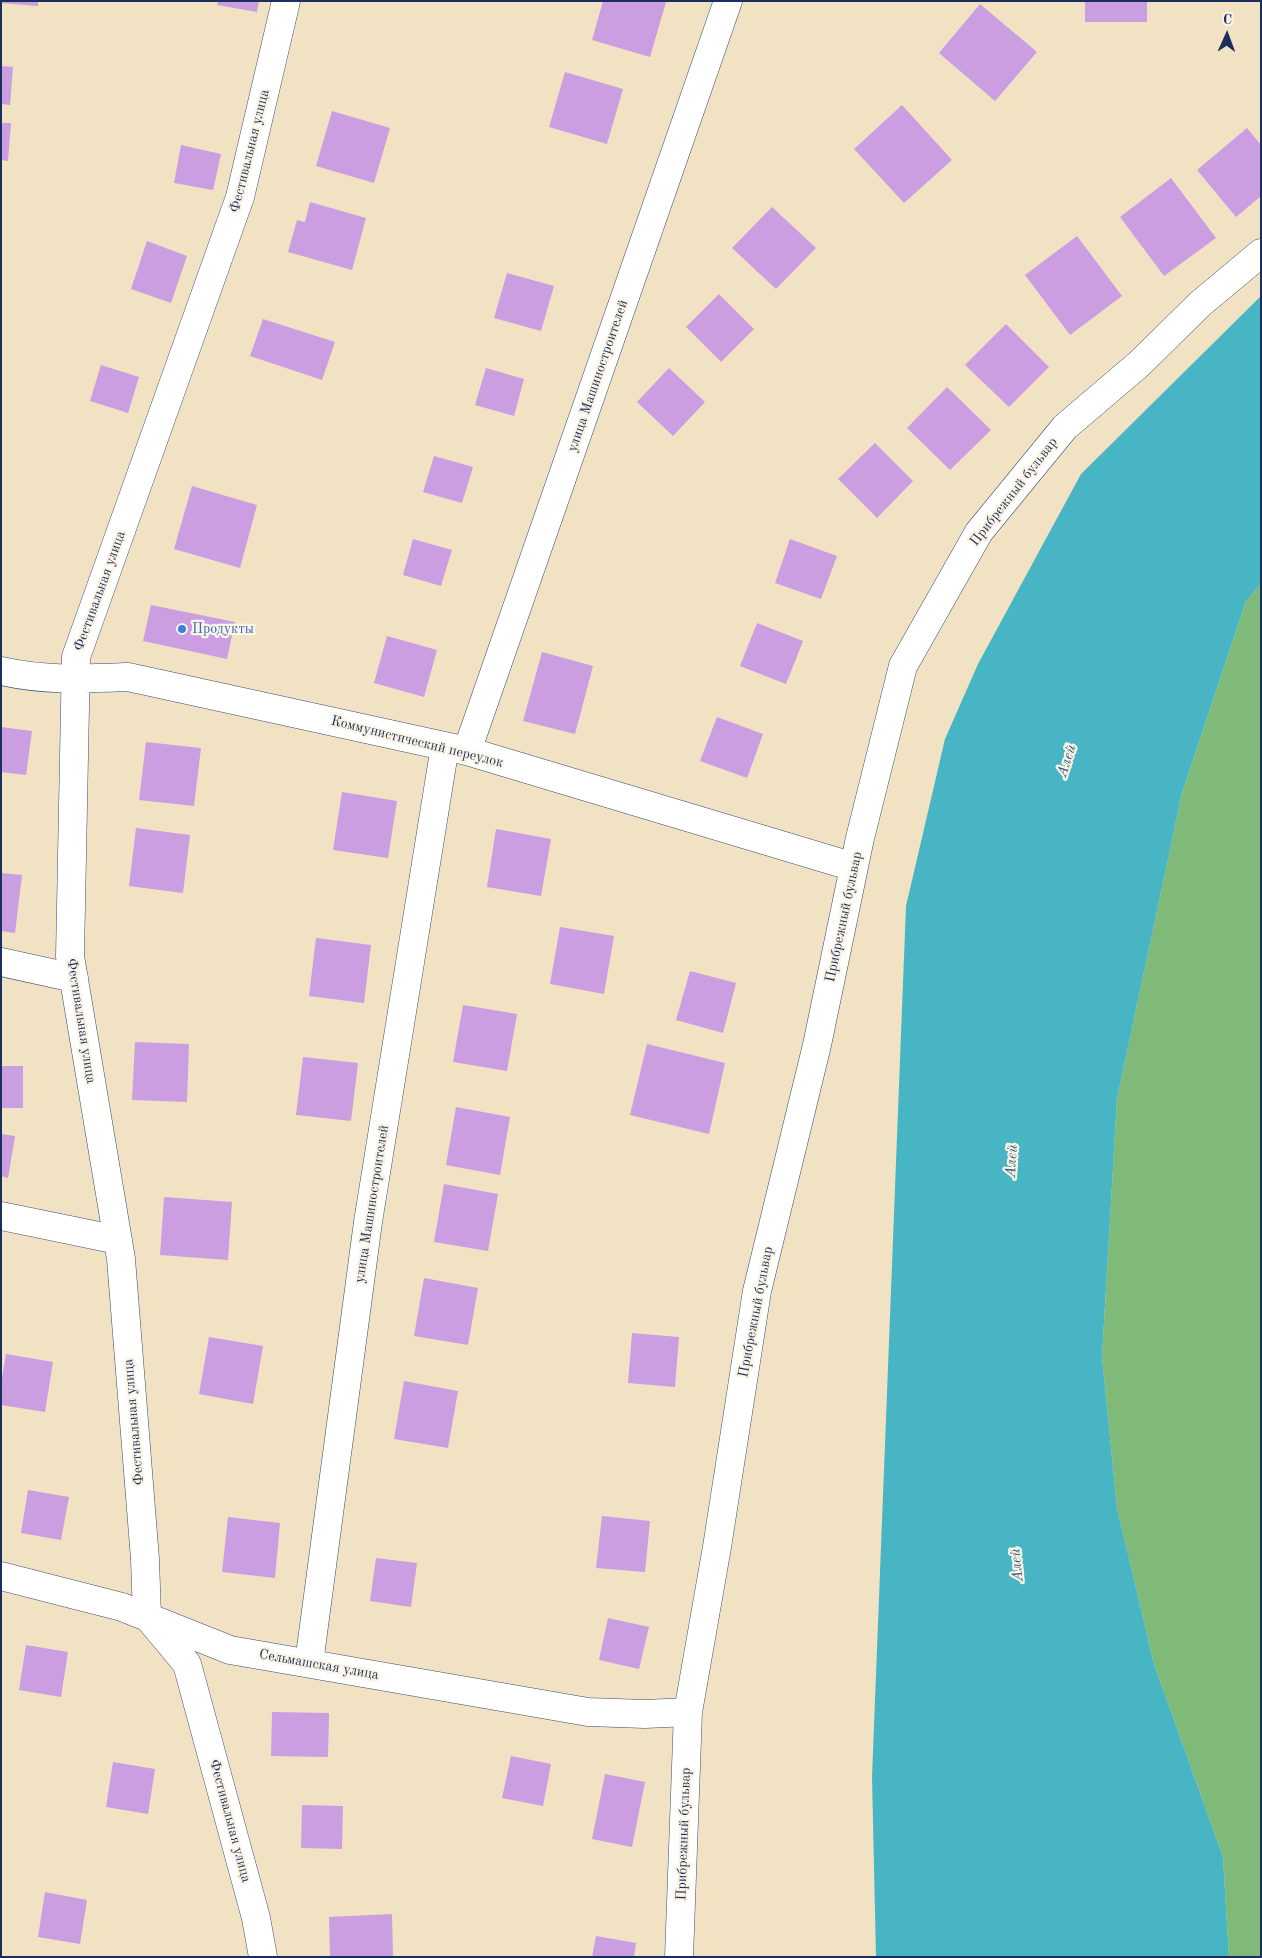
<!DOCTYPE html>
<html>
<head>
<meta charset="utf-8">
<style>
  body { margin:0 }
  #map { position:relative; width:1262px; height:1958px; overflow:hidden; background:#f2e2c4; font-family:"Old Standard TT",serif }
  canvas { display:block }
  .frame { position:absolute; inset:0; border:2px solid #1b2f5e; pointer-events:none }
  .north { position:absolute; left:1202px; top:10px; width:50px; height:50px; -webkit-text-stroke:4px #fcf5e5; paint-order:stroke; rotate:2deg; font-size:14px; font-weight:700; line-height:20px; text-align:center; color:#1b2f5e }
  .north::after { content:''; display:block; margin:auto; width:18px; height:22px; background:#1b2f5e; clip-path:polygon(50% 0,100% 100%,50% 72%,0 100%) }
</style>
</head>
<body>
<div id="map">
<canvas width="1262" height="1958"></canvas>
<div class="frame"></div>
<div class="north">С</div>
</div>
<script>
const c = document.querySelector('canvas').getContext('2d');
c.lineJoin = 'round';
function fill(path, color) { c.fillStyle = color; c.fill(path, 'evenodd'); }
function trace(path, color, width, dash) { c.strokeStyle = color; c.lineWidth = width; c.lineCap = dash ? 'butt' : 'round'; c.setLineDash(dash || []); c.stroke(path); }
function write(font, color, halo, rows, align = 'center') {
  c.font = font + ' "Old Standard TT",serif'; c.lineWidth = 4.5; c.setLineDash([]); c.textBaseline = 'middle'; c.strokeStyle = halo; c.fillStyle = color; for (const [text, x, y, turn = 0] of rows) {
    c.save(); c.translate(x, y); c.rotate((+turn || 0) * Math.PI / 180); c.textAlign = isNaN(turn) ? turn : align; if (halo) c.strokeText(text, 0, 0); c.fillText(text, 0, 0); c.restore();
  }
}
const forest = new Path2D(`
  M1261 584V1957H1229L1223 1857 1154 1664 1117 1508 1102 1357 1117 1099 1182 793 1246 601Z`);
const water = new Path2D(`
  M1261 296V584L1246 601 1182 793 1117 1099 1102 1357 1117 1508 1154 1664 1223 1857 1229 1957H876L872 1777 906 906 945 739 978 664 1081 474Z`);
const building = new Path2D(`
  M1 1H38V6L1 3Z
  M218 1H259L257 12 217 5Z
  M603 1 666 2 650 57 592 40Z
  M1085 1H1147V22H1085Z
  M980 4 1037 52 995 101 939 53Z
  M1 66 13 67 10 105 1 104Z
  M565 72 623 89 607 144 549 127Z
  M902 105 952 160 904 203 854 149Z
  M332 111 390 128 374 183 316 166Z
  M1 123H11L8 161 1 160Z
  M1247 128 1261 145V196L1236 217 1197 170Z
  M181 145 221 154 213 190 174 183Z
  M1171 178 1216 238 1164 276 1120 217Z
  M310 202 366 218 352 270 288 252 297 220 305 222Z
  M772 207 816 248 776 289 732 248Z
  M1077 236 1122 296 1070 335 1025 275Z
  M147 241 187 256 171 303 131 289Z
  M507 273 554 286 541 331 494 318Z
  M719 294 754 329 721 362 686 327Z
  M263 319 335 342 322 380 250 356Z
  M1006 324 1049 367 1009 407 965 365Z
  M101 365 139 377 128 413 90 401Z
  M486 368 524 379 514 416 475 405Z
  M669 368 705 402 673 436 637 402Z
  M947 387 991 430 950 470 907 428Z
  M875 443 913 481 877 518 838 479Z
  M434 456 473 467 462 503 423 492Z
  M192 486 257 505 240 568 174 549Z
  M413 539 452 550 441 586 403 575Z
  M790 539 837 556 821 599 775 583Z
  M151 605 235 622 227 659 143 641Z
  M757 623 803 641 786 684 740 666Z
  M387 636 437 650 424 697 374 683Z
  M542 652 593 666 575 734 523 721Z
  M717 717 763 734 747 778 700 761Z
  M1 727 32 731 26 775 1 772Z
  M146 742 201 748 194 806 139 800Z
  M342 792 397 801 388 858 333 850Z
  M136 828 190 835 183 893 129 886Z
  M496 829 551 839 541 896 487 887Z
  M1 873 22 875 15 933 1 931Z
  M560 927 614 936 604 994 550 984Z
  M316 938 371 945 364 1003 309 996Z
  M690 971 736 983 723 1033 676 1020Z
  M463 1005 517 1014 507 1071 453 1062Z
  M135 1042 189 1044 187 1102 132 1100Z
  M647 1044 725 1063 709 1134 630 1115Z
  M303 1057 358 1063 351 1121 296 1115Z
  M1 1066H23V1108H1Z
  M456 1107 510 1117 500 1175 446 1165Z
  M1 1134 15 1136 8 1178 1 1176Z
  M444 1184 498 1194 488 1251 434 1242Z
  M164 1197 232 1202 228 1260 160 1255Z
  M424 1278 478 1288 468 1345 414 1336Z
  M632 1333 679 1337 675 1387 628 1383Z
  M209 1337 263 1346 253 1404 199 1394Z
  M6 1354 53 1362 45 1412 1 1405V1384Z
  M404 1381 458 1391 448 1448 394 1439Z
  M28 1490 69 1497 61 1540 21 1533Z
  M602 1516 650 1521 645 1572 596 1568Z
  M228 1517 280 1523 275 1578 222 1572Z
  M376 1558 417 1563 411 1607 370 1601Z
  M608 1618 649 1627 639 1669 599 1660Z
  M26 1645 68 1652 61 1697 19 1690Z
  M272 1712 329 1713 328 1757 271 1756Z
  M511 1756 551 1764 543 1806 502 1798Z
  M113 1762 155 1769 148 1814 106 1807Z
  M605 1774 645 1782 632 1847 592 1839Z
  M302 1805 343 1806 342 1849 301 1848Z
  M45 1892 87 1900 80 1944 38 1937Z
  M392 1914 393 1957H330L329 1917Z
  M596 1936 636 1943 634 1957H592Z`);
const minor = new Path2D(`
  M1 671C45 681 84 679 128 677L467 751 854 867
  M467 751 728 1
  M1 962 74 978
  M1 1216 118 1240
  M1 1576 122 1607 230 1650 588 1712 645 1714 688 1712 717 1547 757 1291 817 1045 860 838 903 666 979 532 1065 427 1139 364 1200 304 1261 253
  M309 1663 368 1222 445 746
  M263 1957 256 1918 187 1664 147 1616 145 1559 121 1259 70 956 76 657 240 197 286 1
  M679 1957 688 1712`);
const markers = [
  [182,629,5,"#3f7fe0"]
];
const streetNames = [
  ["Фестивальная улица",250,151,-76],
  ["улица Машиностроителей",598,376,-71],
  ["Прибрежный бульвар",1014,492,-52],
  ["Фестивальная улица",100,591,-70],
  ["Коммунистический переулок",417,742,14],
  ["Прибрежный бульвар",844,917,-78],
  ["Фестивальная улица",81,1021,81],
  ["улица Машиностроителей",372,1204,-81],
  ["Прибрежный бульвар",756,1312,-79],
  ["Фестивальная улица",134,1422,-95],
  ["Сельмашская улица",319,1665,10],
  ["Фестивальная улица",230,1821,75],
  ["Прибрежный бульвар",684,1834,-88]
];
const shopNames = [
  ["Продукты",192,629]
];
const waterNames = [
  ["Алей",1067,761,-72],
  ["Алей",1012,1161,-86],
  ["Алей",1017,1565,-95]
];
fill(forest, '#7fba79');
fill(water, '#48b5c4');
fill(building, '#cb9de1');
trace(minor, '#3b4a6d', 29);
trace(minor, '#fff', 28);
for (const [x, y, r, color] of markers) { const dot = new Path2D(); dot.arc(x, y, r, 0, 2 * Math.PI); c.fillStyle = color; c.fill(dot); trace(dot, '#fcf5e5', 2); }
write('14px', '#1b2f5e', '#fcf5e5', streetNames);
write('14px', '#366cbe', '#fcf5e5', shopNames, 'left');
write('italic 15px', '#28577d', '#fcf5e5', waterNames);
</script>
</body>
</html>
